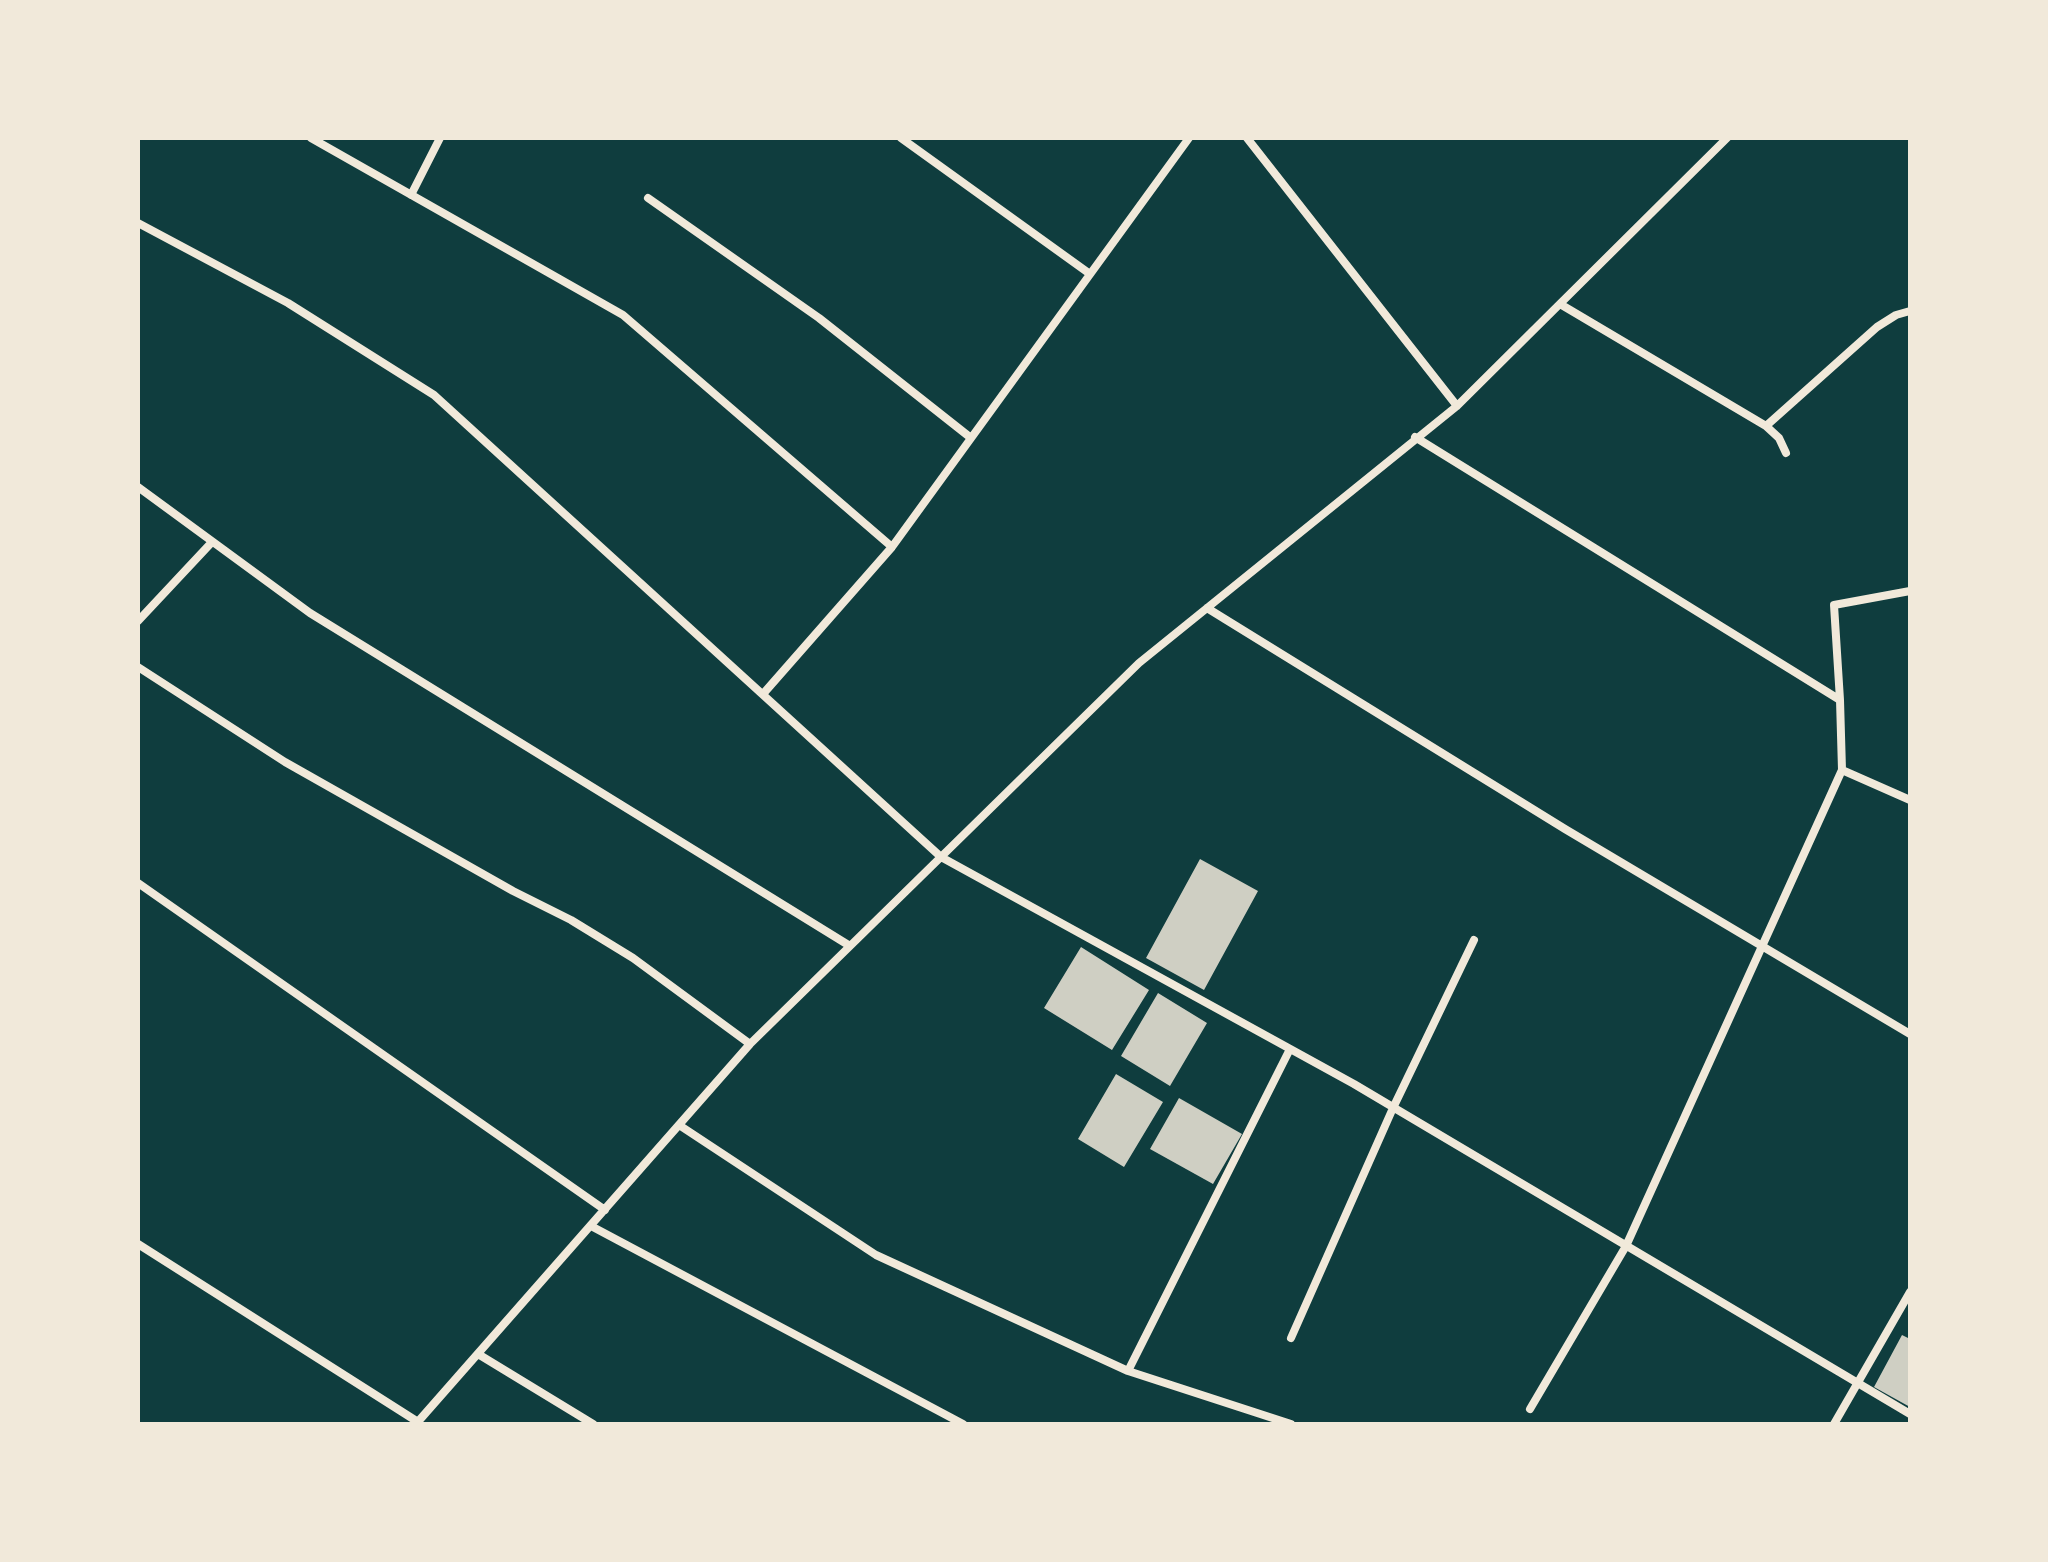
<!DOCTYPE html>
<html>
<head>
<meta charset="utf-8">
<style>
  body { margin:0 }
  #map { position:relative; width:2048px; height:1562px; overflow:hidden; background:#0f3d3e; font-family:"Alegreya Sans",sans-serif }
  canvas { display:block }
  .frame { position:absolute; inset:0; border:140px solid #f1e9da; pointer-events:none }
</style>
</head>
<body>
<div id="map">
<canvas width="2048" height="1562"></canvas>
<div class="frame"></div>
</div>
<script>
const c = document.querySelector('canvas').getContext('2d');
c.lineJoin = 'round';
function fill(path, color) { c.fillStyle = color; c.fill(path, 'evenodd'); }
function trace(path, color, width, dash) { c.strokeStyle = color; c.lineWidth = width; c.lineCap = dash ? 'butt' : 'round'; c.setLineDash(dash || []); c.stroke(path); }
const building = new Path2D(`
  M1200 859 1258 891 1204 990 1146 958Z
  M1081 947 1149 990 1112 1050 1044 1008Z
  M1158 993 1207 1023 1170 1086 1121 1056Z
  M1116 1074 1163 1102 1124 1167 1078 1139Z
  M1179 1098 1242 1134 1213 1184 1150 1149Z
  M1902 1335 1910 1339V1407L1874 1387Z`);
const minor = new Path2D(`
  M311 138 623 315 892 547 763 694
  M901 138 1090 274
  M1247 138 1457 406
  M411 195 440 138
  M648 198 819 318 971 438
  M138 223 288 303 434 395 941 857 1354 1084 1910 1414
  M1560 304 1766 426 1779 438 1786 453
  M1766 426 1877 327 1896 315 1910 311
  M1415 437 1840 700 1842 770 1626 1246 1530 1409
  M138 487 310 613 850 946
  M892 547 1189 138
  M1207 608 1565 829 1910 1034
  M138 621 212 542
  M138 667 285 762 513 891 571 920 633 958 750 1044
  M1840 700 1834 605 1910 591
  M1842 770 1910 800
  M138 883 605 1210
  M679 1125 876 1255 1128 1371 1291 1424
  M591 1226 963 1424
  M138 1244 418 1422
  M1291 1338 1393 1108 1474 940
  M478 1354 593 1424
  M1128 1371 1290 1049
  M416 1424 750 1044 1139 663 1457 406 1727 138
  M1834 1424 1910 1292`);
fill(building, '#cfcfc3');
trace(minor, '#f1e9da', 8);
</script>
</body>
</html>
